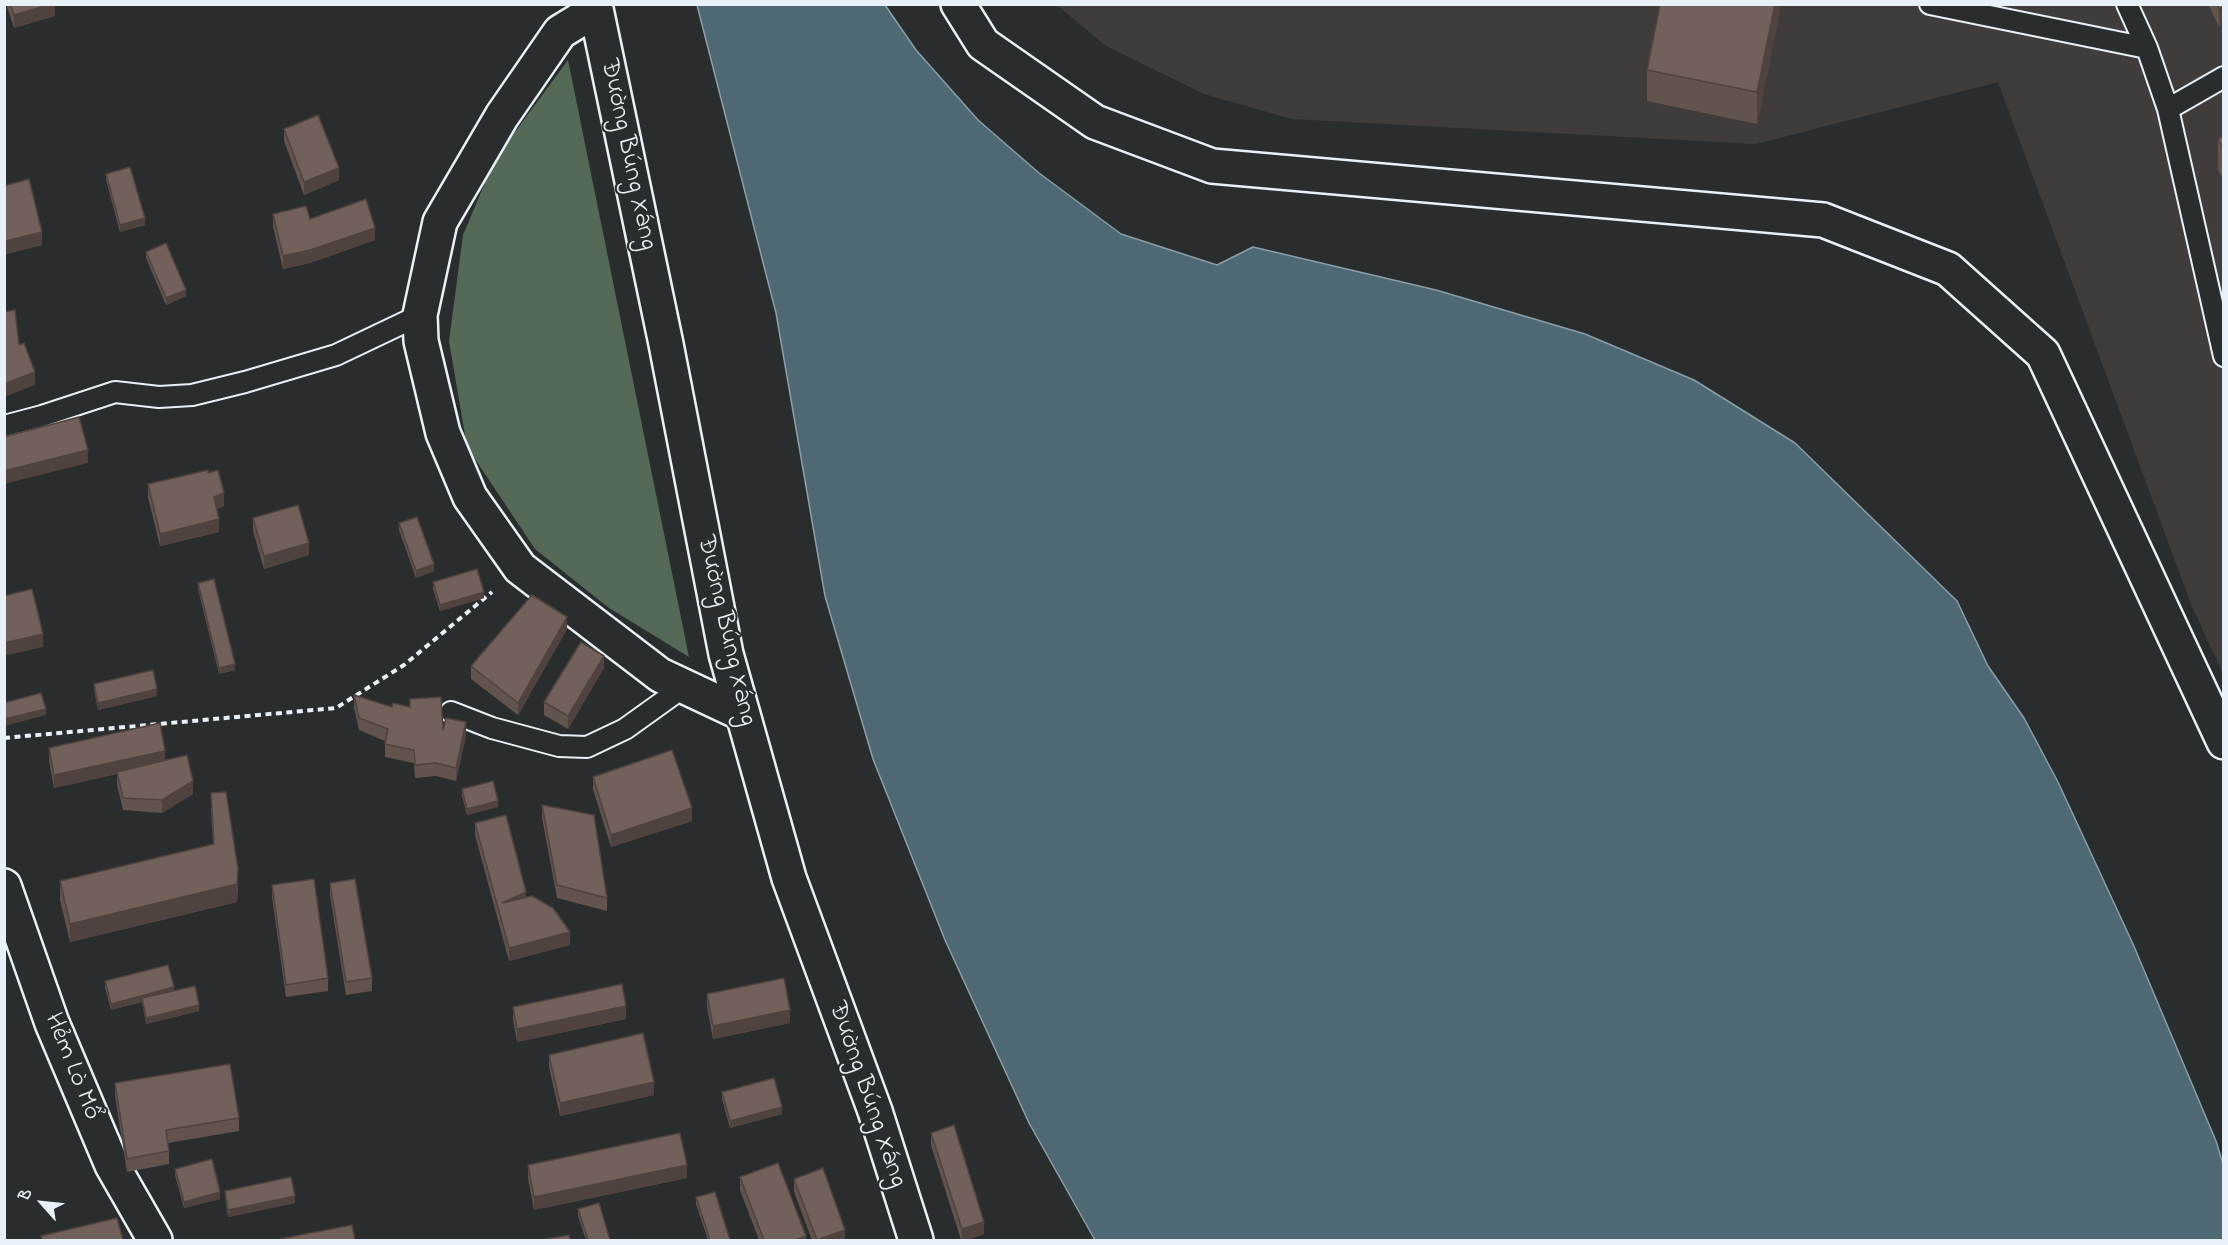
<!DOCTYPE html>
<html>
<head>
<meta charset="utf-8">
<style>
  body { margin:0 }
  #map { position:relative; width:2228px; height:1245px; overflow:hidden; background:#2a2d2e; font-family:"Indie Flower",sans-serif }
  canvas { display:block }
  .frame { position:absolute; inset:0; border:6px solid #e8f1f8; pointer-events:none }
  .north { position:absolute; left:12px; top:1173px; width:60px; height:60px; -webkit-text-stroke:4px #2a2d2e; paint-order:stroke; rotate:297deg; font-size:16px; font-weight:700; line-height:24px; text-align:center; color:#e8f1f8 }
  .north::after { content:''; display:block; margin:auto; width:21px; height:27px; background:#e8f1f8; clip-path:polygon(50% 0,100% 100%,50% 72%,0 100%) }
</style>
</head>
<body>
<div id="map">
<canvas width="2228" height="1245"></canvas>
<div class="frame"></div>
<div class="north">B</div>
</div>
<script>
const c = document.querySelector('canvas').getContext('2d');
c.lineJoin = 'round';
function fill(path, color) { c.fillStyle = color; c.fill(path, 'evenodd'); }
function trace(path, color, width, dash) { c.strokeStyle = color; c.lineWidth = width; c.lineCap = dash ? 'butt' : 'round'; c.setLineDash(dash || []); c.stroke(path); }
function write(font, color, halo, rows, align = 'center') {
  c.font = font + ' "Indie Flower",sans-serif'; c.lineWidth = 4.5; c.setLineDash([]); c.textBaseline = 'middle'; c.strokeStyle = halo; c.fillStyle = color; for (const [text, x, y, turn = 0] of rows) {
    c.save(); c.translate(x, y); c.rotate((+turn || 0) * Math.PI / 180); c.textAlign = isNaN(turn) ? turn : align; if (halo) c.strokeText(text, 0, 0); c.fillText(text, 0, 0); c.restore();
  }
}
const built = new Path2D(`
  M1057 5H2223V674L2191 604 1998 82 1756 144 1292 119 1204 94 1106 46Z`);
const green = new Path2D(`
  M568 60 689 657 609 608 535 549 467 447 449 341 463 235 495 159Z`);
const water = new Path2D(`
  M697 5H885L916 50 978 120 1039 173 1121 234 1217 265 1253 247 1436 290 1585 334 1694 380 1795 443 1957 601 1988 666 2024 718 2058 782 2133 944 2216 1141 2223 1164V1240H1095L1029 1123 945 940 873 759 825 596 776 313Z`);
const path = new Path2D(`
  M4 738 336 708 404 665 492 592`);
const lane = new Path2D(`
  M1930 4 2147 48 2168 109 2224 356
  M2127 4 2147 48
  M2168 109 2224 77
  M4 426 42 416 115 392 159 397 192 395 245 382 336 355 420 315
  M451 712 492 728 559 746 587 747 625 729 685 686`);
const street = new Path2D(`
  M595 4 666 344 726 654 789 878 875 1111 916 1240
  M958 4 983 44 1095 122 1212 166 1823 220 1948 269 2043 354 2224 742
  M596 10 560 32 502 116 440 222 420 315 421 341 443 433 470 497 520 568 660 675 743 714
  M4 886 52 1023 112 1165 155 1240`);
const wall = new Path2D(`
  M6 4H55V16L14 28Z
  M1660 4H1781L1757 124 1647 101V70Z
  M2208 4H2223V25L2219 27Z
  M284 129 339 180 304 195 284 141Z
  M2223 136V179L2218 170V139Z
  M106 174 145 225 120 232 106 180Z
  M4 186 42 245 6 254 4 249Z
  M273 214 310 219 375 240 310 263 283 269 273 227Z
  M146 252 186 296 166 305 146 258Z
  M208 473 224 506 216 509 219 532 160 546 148 497V484Z
  M253 518 309 555 264 569 253 531Z
  M399 523 434 571 416 578 399 530Z
  M433 582 484 598 440 611 433 589Z
  M198 583 235 670 219 674 198 589Z
  M567 629 518 715 471 679V666Z
  M604 668 568 729 544 715V702Z
  M94 684 157 696 98 710 94 690Z
  M354 695 443 730 466 735 456 781 436 776 415 778 414 763 385 757V741L359 730 354 708Z
  M49 748 193 794 162 813 123 810 117 785V774L54 788 49 761Z
  M593 777 692 821 611 847 593 789Z
  M462 789 498 807 467 815 462 796Z
  M211 793 238 888 237 902 70 942 60 900V881L213 844 211 811Z
  M542 805 607 898V911L557 898 542 818Z
  M475 823 526 897 570 945 509 961 475 835Z
  M330 883 372 978V991L346 995 330 896Z
  M272 885 328 978V991L286 997 272 897Z
  M105 981 174 991 199 1011 146 1024 142 1002 111 1010 105 988Z
  M707 994 790 1023 713 1039 707 1007Z
  M513 1007 626 1019 517 1042 513 1020Z
  M549 1055 654 1095 560 1116 549 1067Z
  M115 1083 239 1118V1131L168 1143 169 1151V1164L127 1172 115 1096Z
  M722 1092 782 1114 730 1128 722 1099Z
  M931 1133 984 1234 967 1240H961L931 1145Z
  M528 1165 687 1178 534 1210 528 1178Z
  M175 1169 220 1199 184 1208 175 1175Z
  M740 1177 806 1240H759L740 1190Z
  M794 1179 845 1240H812L794 1192Z
  M225 1191 295 1203 228 1217 225 1198Z
  M696 1197 730 1240H708L696 1204Z
  M578 1209 610 1240H586L578 1216Z`);
const shadedWall = new Path2D(`
  M51 4H55V16L14 28V15Z
  M1775 4H1781L1757 124V92Z
  M2223 7V25L2219 27V9Z
  M339 168V180L304 195V182Z
  M145 218V225L120 232V225Z
  M375 228V240L310 263 283 269V256Z
  M42 232V245L6 254V241Z
  M186 290V296L166 305V298Z
  M35 372V385L4 397V384Z
  M88 450V463L4 484V471Z
  M224 493V506L214 510V497Z
  M219 519V532L160 546V534Z
  M309 543V555L264 569V556Z
  M434 564V571L416 578V571Z
  M484 592V598L440 611V605Z
  M567 617V629L518 715V703Z
  M43 634V647L4 656V643Z
  M604 656V668L568 729V716Z
  M235 664V670L219 674V668Z
  M157 689V696L98 710V703Z
  M46 709V715L4 726V719Z
  M466 722V735L456 781V768Z
  M165 751V763L54 788V775Z
  M193 781V794L162 813V800Z
  M498 801V807L467 815V809Z
  M692 808V821L611 847V835Z
  M238 869 237 902 70 942V924Z
  M526 892V905L502 903Z
  M570 932V945L509 961V948Z
  M174 987V994L142 998V1002L111 1010V1004Z
  M199 1005V1011L146 1024V1018Z
  M626 1006V1019L517 1042V1029Z
  M790 1010V1023L713 1039V1026Z
  M654 1082V1095L560 1116V1103Z
  M782 1107V1114L730 1128V1121Z
  M687 1165V1178L534 1210V1197Z
  M220 1192V1199L184 1208V1202Z
  M295 1196V1203L228 1217V1210Z
  M984 1222V1234L967 1240H962V1229Z
  M845 1230V1240H817Z
  M806 1236V1240H795Z`);
const building = new Path2D(`
  M10 4H51L14 15Z
  M1660 4H1775L1757 92 1647 70Z
  M2217 4H2223V7L2219 9Z
  M318 115 339 168 304 182 284 129Z
  M2223 136V148L2218 139Z
  M130 167 145 218 120 225 106 174Z
  M29 179 42 232 6 241 4 237V186Z
  M366 199 375 228 310 250 283 256 273 214 306 206 310 219Z
  M166 243 186 290 166 298 146 252Z
  M15 310 19 345 24 343 35 372 4 384V312Z
  M79 417 88 450 4 471V437Z
  M208 470V473L218 470 224 493 214 497 219 519 160 534 148 484Z
  M298 505 309 543 264 556 253 518Z
  M417 517 434 564 416 571 399 523Z
  M477 569 484 592 440 605 433 582Z
  M214 579 235 664 219 668 198 583Z
  M32 589 43 634 4 643V596Z
  M532 595 567 617 518 703 471 666Z
  M581 642 604 656 568 716 544 702Z
  M153 670 157 689 98 703 94 684Z
  M41 693 46 709 4 719V703Z
  M354 695 392 707 393 703 410 707V699L441 697 443 730 446 718 466 722 456 768 436 763 415 765 414 750 385 744 388 729 359 718Z
  M160 723 165 751 54 775 49 748Z
  M672 750 692 808 611 835 593 777Z
  M187 755 193 781 162 800 123 798 117 772Z
  M493 781 498 801 467 809 462 789Z
  M226 792 238 869 237 884 70 924 60 881 214 844 211 793Z
  M542 805 594 815 607 898 557 885Z
  M506 815 526 892 502 903 532 896 553 908 570 932 509 948 475 823Z
  M314 879 328 978 286 985 272 885Z
  M355 879 372 978 346 982 330 883Z
  M168 965 174 987 111 1004 105 981Z
  M784 978 790 1010 713 1026 707 994Z
  M622 984 626 1006 517 1029 513 1007Z
  M195 986 199 1005 146 1018 142 998Z
  M643 1033 654 1082 560 1103 549 1055Z
  M230 1064 239 1118 166 1130 169 1151 127 1159 115 1083Z
  M774 1078 782 1107 730 1121 722 1092Z
  M954 1125 984 1222 962 1229 931 1133Z
  M680 1133 687 1165 534 1197 528 1165Z
  M212 1159 220 1192 184 1202 175 1169Z
  M778 1163 806 1236 795 1240H764L740 1177Z
  M823 1168 845 1230 817 1240 794 1179Z
  M291 1177 295 1196 228 1210 225 1191Z
  M715 1192 730 1240H710L696 1197Z
  M599 1203 610 1240H588L578 1209Z
  M117 1218 123 1240H42L41 1236Z
  M352 1225 355 1240H280V1239Z
  M569 1235 570 1240H542Z`);
const streetNames = [
  ["Đường Búng Xáng",627,155,78],
  ["Đường Búng Xáng",725,631,77],
  ["Hẻm Lò Mổ",71,1067,68],
  ["Đường Búng Xáng",866,1095,71]
];
fill(built, '#403c3b');
fill(green, '#546a56');
fill(water, '#4e6973');
trace(water, '#8c9fa8', 1.5);
trace(lane, '#e8f1f8', 24);
trace(street, '#e8f1f8', 38);
trace(path, '#e8f1f8', 4, [6, 4.5]);
trace(lane, '#2a2d2e', 20);
trace(street, '#2a2d2e', 33);
fill(wall, '#62534d');
fill(shadedWall, '#50433f');
fill(building, '#72605a');
trace(building, '#50433f', 1.5);
write('26px', '#e8f1f8', '#2a2d2e', streetNames);
</script>
</body>
</html>
